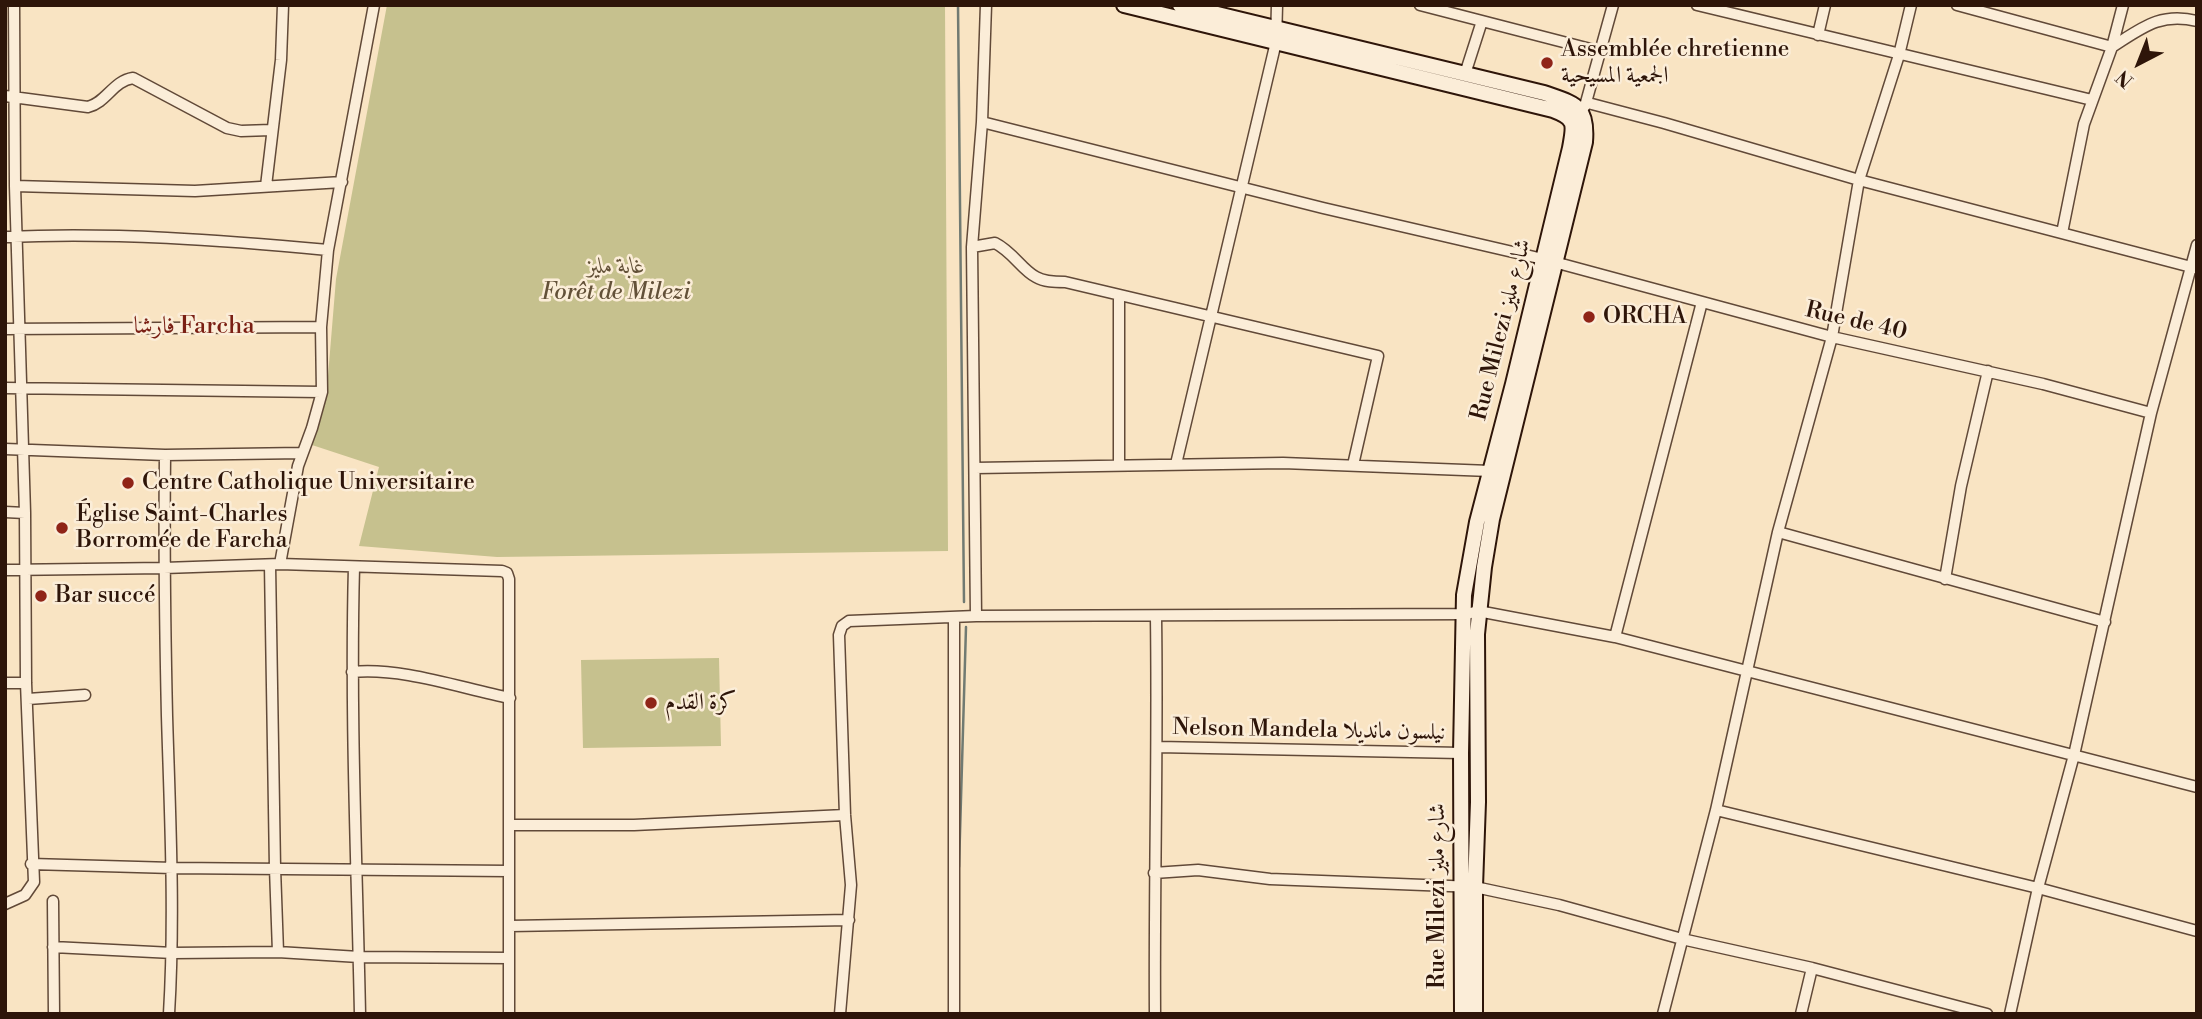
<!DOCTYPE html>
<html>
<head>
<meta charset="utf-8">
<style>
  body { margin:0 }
  #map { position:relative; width:2202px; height:1019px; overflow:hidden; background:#f9e4c3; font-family:"Libre Bodoni",serif }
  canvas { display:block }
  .frame { position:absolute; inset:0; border:7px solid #2e1509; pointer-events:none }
  .north { position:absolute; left:2104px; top:28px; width:70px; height:70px; -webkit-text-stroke:5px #fbedd8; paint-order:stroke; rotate:222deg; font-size:19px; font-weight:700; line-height:28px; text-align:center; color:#2e1509 }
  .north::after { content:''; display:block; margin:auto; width:24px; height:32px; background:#2e1509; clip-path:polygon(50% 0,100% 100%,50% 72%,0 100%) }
</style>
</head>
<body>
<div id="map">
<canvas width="2202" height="1019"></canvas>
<div class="frame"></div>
<div class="north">N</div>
</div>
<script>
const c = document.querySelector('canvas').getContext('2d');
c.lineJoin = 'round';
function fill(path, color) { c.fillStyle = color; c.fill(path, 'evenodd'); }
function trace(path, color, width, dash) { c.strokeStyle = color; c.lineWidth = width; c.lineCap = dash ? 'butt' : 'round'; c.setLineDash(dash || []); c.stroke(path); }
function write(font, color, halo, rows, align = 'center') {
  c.font = font + ' "Libre Bodoni",Amiri,serif'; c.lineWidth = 5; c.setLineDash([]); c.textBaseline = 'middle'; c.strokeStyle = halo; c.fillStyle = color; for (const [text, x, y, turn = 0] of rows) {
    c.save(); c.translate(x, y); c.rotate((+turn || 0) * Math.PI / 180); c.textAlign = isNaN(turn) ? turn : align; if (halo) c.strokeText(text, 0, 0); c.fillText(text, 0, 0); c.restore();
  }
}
const green = new Path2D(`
  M387 5H945L948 551 497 557 359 546 379 467 312 445 327 388 336 279Z
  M719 658 721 746 583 748 581 660Z`);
const stream = new Path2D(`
  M958 5 964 602
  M959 867 966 627`);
const street = new Path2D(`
  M1420 5 1602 52
  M1697 5 2092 100
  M1957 5 2112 47C2142 28 2160 12 2197 21
  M1818 35 1825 5
  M1465 74 1482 21
  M5 96 88 107C107 102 113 81 133 78L227 128 241 131 271 130
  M1588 103 1664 123 1859 180 2195 268
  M1585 106 1613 5
  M982 122 1323 208 1543 259 1832 337 2043 384 2151 413
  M15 186 195 191 342 182
  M266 186 281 60 283 5
  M2062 233 2084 124 2112 47 2123 5
  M5 237C113 232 221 240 328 250
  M972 247 995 243C1013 252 1022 270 1036 277 1044 282 1055 282 1065 282L1378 356 1353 465
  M5 329 321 327
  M5 388 322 392
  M5 449 165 455 302 453
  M165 455C164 542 165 629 167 716 170 816 175 914 169 1014
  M1119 464V296
  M1176 464 1276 42 1277 5
  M975 468 1283 463 1490 471
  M5 512 25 513
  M1778 532 2105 622
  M280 564 298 466 312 428 322 392 321 327 328 250 374 5
  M270 565 275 868 278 952
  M354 567C350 716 357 865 360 1014
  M5 570 164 568 280 564 502 571 507 573 509 579V1014
  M1945 579 1961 486 1988 371
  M976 616 972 247 982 122 986 5
  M954 618V1014
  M1615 637 1702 302
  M352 672C402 667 460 688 510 698
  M5 683H26
  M28 699 85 695
  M1158 747 1461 753
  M1716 810 2038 888 2197 931
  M509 825H634L845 815
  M31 864 173 868 509 871
  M1154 873 1198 870 1270 879 1475 887 1559 905 1682 939 1812 968 1987 1014
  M53 901 54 1014
  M5 904 25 895 34 882 26 683 25 513 15 186 14 5
  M510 926 849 920
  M53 947 173 953 278 952 359 957 509 958
  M840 1014 851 885 845 815 839 635 842 626 849 621 976 616 1467 614 1478 611 1615 637 2197 787
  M1155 1014C1154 881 1158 749 1156 617
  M1663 1014 1716 810 1778 532 1832 337 1859 180 1899 55 1911 5
  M1801 1014 1812 968
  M2010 1014 2038 888 2074 755 2151 413 2197 245`);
const secondary = new Path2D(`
  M1124 5 1553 110C1577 119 1574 125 1570 148L1513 384 1477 522 1464 595 1461 753 1462 1014
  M1180 5 1544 93C1575 104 1588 105 1585 142L1492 519 1484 567 1477 634 1478 802 1475 887V1014`);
const markers = [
  [1547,63,7,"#8f2418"],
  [1589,317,7,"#8f2418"],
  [128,483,7,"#8f2418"],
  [62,528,7,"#8f2418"],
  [41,596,7,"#8f2418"],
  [651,703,7,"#8f2418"]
];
const poiNames = [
  ["Assemblée chretienne",1561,50],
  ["الجمعية المسيحية",1561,76],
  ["ORCHA",1603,317],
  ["Centre Catholique Universitaire",142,483],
  ["Église Saint-Charles",76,515],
  ["Borromée de Farcha",76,541],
  ["Bar succé",55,596],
  ["كرة القدم",665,703]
];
const parkNames = [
  ["غابة مليز",616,267],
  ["Forêt de Milezi",616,293]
];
const streetNames = [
  ["Rue de 40",1856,322,13],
  ["Rue Milezi شارع مليز",1502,330,-76],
  ["Nelson Mandela نيلسون مانديلا",1309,731,1],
  ["Rue Milezi شارع مليز",1438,896,-90]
];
const neighbourhoodNames = [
  ["فارشا Farcha",194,327]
];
fill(green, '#c6c18e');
trace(stream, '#717a72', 2.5);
trace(street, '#614938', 13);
trace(secondary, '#2e1509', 18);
trace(street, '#fbedd8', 10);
trace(secondary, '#fbedd8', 14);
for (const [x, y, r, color] of markers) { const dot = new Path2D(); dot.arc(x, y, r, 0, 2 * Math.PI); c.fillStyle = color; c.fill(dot); trace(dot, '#fbedd8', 2.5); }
write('23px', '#2e1509', '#fbedd8', poiNames, 'left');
write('italic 23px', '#635138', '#fbedd8', parkNames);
write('23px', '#2e1509', '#fbedd8', streetNames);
write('24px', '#7a1f14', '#fbedd8', neighbourhoodNames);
</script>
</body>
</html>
